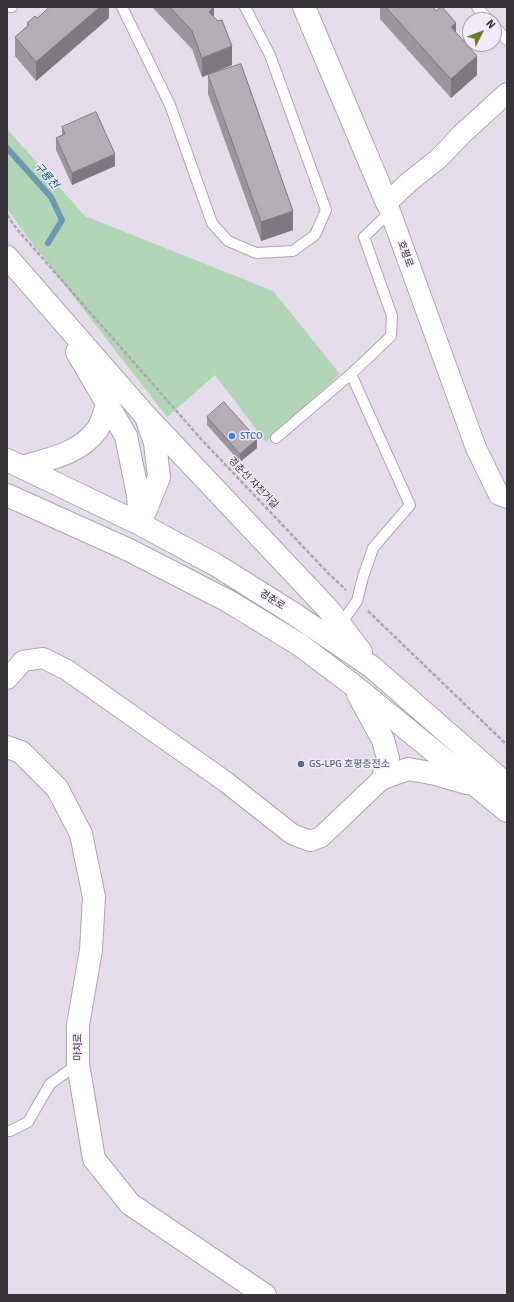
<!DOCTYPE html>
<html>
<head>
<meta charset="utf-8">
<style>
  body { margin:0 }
  #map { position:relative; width:514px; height:1302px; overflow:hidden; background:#e5dde9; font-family:Signika,sans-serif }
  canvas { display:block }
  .frame { position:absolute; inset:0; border:8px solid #373438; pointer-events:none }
  .north { position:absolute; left:462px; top:12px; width:40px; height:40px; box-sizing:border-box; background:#f2eaf6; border:1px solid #a7a1aa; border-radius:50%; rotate:48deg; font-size:11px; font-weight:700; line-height:16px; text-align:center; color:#373438 }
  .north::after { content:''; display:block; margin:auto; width:14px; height:18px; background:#687d2e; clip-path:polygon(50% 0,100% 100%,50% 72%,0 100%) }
</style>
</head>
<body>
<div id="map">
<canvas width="514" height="1302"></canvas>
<div class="frame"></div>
<div class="north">N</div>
</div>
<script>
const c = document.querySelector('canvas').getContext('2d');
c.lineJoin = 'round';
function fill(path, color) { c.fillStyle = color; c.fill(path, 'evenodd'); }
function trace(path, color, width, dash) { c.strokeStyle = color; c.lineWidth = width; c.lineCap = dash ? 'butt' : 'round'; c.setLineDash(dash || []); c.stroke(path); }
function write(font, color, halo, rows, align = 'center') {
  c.font = font + ' Signika,"Noto Sans KR",sans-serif'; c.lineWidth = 3; c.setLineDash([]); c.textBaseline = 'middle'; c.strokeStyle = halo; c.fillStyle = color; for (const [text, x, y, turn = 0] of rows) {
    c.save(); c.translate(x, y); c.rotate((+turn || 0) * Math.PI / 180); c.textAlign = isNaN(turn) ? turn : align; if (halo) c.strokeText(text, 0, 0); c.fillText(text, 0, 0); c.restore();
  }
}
const green = new Path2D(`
  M7 129 85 216 273 291 340 374 266 442 215 375 167 417 25 234 7 208Z`);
const stream = new Path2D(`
  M7 148 51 197 62 220 48 243`);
const path = new Path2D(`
  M7 215 16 228 201 439 329 574 346 590
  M368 611 507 745`);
const service = new Path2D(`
  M10 7H12
  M122 7 170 105 212 223 228 241 256 253 293 251 315 235 326 210 270 55 245 7
  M477 7 489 20
  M494 26 507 40
  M351 374 391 336 392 316 364 237 389 213
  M276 438 351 374 410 505 373 548 363 577 357 601 340 625
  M7 1131H10L28 1122 50 1084 78 1064`);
const minor = new Path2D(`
  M507 93 462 134 438 159 409 182 387 203 476 448 499 495 507 498
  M7 679 23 661 43 658 67 670 226 782 292 834 310 841 321 837 383 778`);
const tertiary = new Path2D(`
  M304 7 387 203
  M7 257 144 414 328 609 361 652
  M77 352 126 436 138 495 140 524
  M7 460 140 524 216 565 294 614 372 667 507 785
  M22 467C49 459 79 454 97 430 102 423 104 412 108 404
  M7 495 129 550 228 601 300 645 353 685 507 811
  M142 519 159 477 155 443 147 420
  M358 694 383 740 388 758 383 778
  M7 747 21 752 57 788 81 834 94 897 91 950 78 1025V1064L94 1159 130 1204 265 1295
  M383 778 408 769 436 774 466 783`);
const wall = new Path2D(`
  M109 7V18L36 81 15 56V37L27 26V23L37 18Z
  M152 7H214V17L232 65 202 77 192 49Z
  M380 7H433L456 32 477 75 451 98 380 19Z
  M208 75 293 230 261 241 208 94Z
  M62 127 115 166 72 185 56 150V138L62 135Z
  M207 417 257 448 240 462 207 425Z`);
const shadedWall = new Path2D(`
  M100 7H109V18L36 81V62Z
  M214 7V26L209 12Z
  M456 23V41L451 27Z
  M232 46V65L202 77V58Z
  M477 56V75L451 98V79Z
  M115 154V166L72 185V173Z
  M293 211V230L261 241V222Z
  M257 439V448L240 462V454Z`);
const building = new Path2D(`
  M50 7H100L36 62 15 37 29 25 27 23 35 16 37 18Z
  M170 7H214L209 12 218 21 222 20 232 46 202 58 192 31Z
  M386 7H433L436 11 441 7H442L456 23 451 27 477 56 451 79Z
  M241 64 293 211 261 222 208 75Z
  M96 112 115 154 72 173 56 138 65 134 62 127Z
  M224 402 257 439 240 454 207 417Z`);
const markers = [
  [232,436,4,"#3f7fe0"],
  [301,764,4,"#5c6f8a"]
];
const streetNames = [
  ["호평로",405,254,70],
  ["경춘선 자전거길",253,483,46],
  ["경춘로",272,600,33],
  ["마치로",78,1047,-90]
];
const shopNames = [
  ["STCO",240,436]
];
const serviceNames = [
  ["GS-LPG 호평충전소",309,764]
];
const waterNames = [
  ["구룡천",46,176,49]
];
fill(green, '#b2d5b7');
trace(stream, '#6f97b0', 6);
trace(service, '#aea6b1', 12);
trace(minor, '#aea6b1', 22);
trace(tertiary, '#aea6b1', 24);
trace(path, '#aca6af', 2.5, [4, 2]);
trace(service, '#fff', 10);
trace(minor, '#fff', 20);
trace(tertiary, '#fff', 22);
fill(wall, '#9d949d');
fill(shadedWall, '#7f7880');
fill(building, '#b6acb7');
trace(building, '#7f7880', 1);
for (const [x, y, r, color] of markers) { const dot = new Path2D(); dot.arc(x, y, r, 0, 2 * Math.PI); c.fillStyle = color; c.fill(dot); trace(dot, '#f2eaf6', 1.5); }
write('10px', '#373438', '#f2eaf6', streetNames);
write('10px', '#366cbe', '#f2eaf6', shopNames, 'left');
write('10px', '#4e5e75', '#f2eaf6', serviceNames, 'left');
write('italic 11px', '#015274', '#f2eaf6', waterNames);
</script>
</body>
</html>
